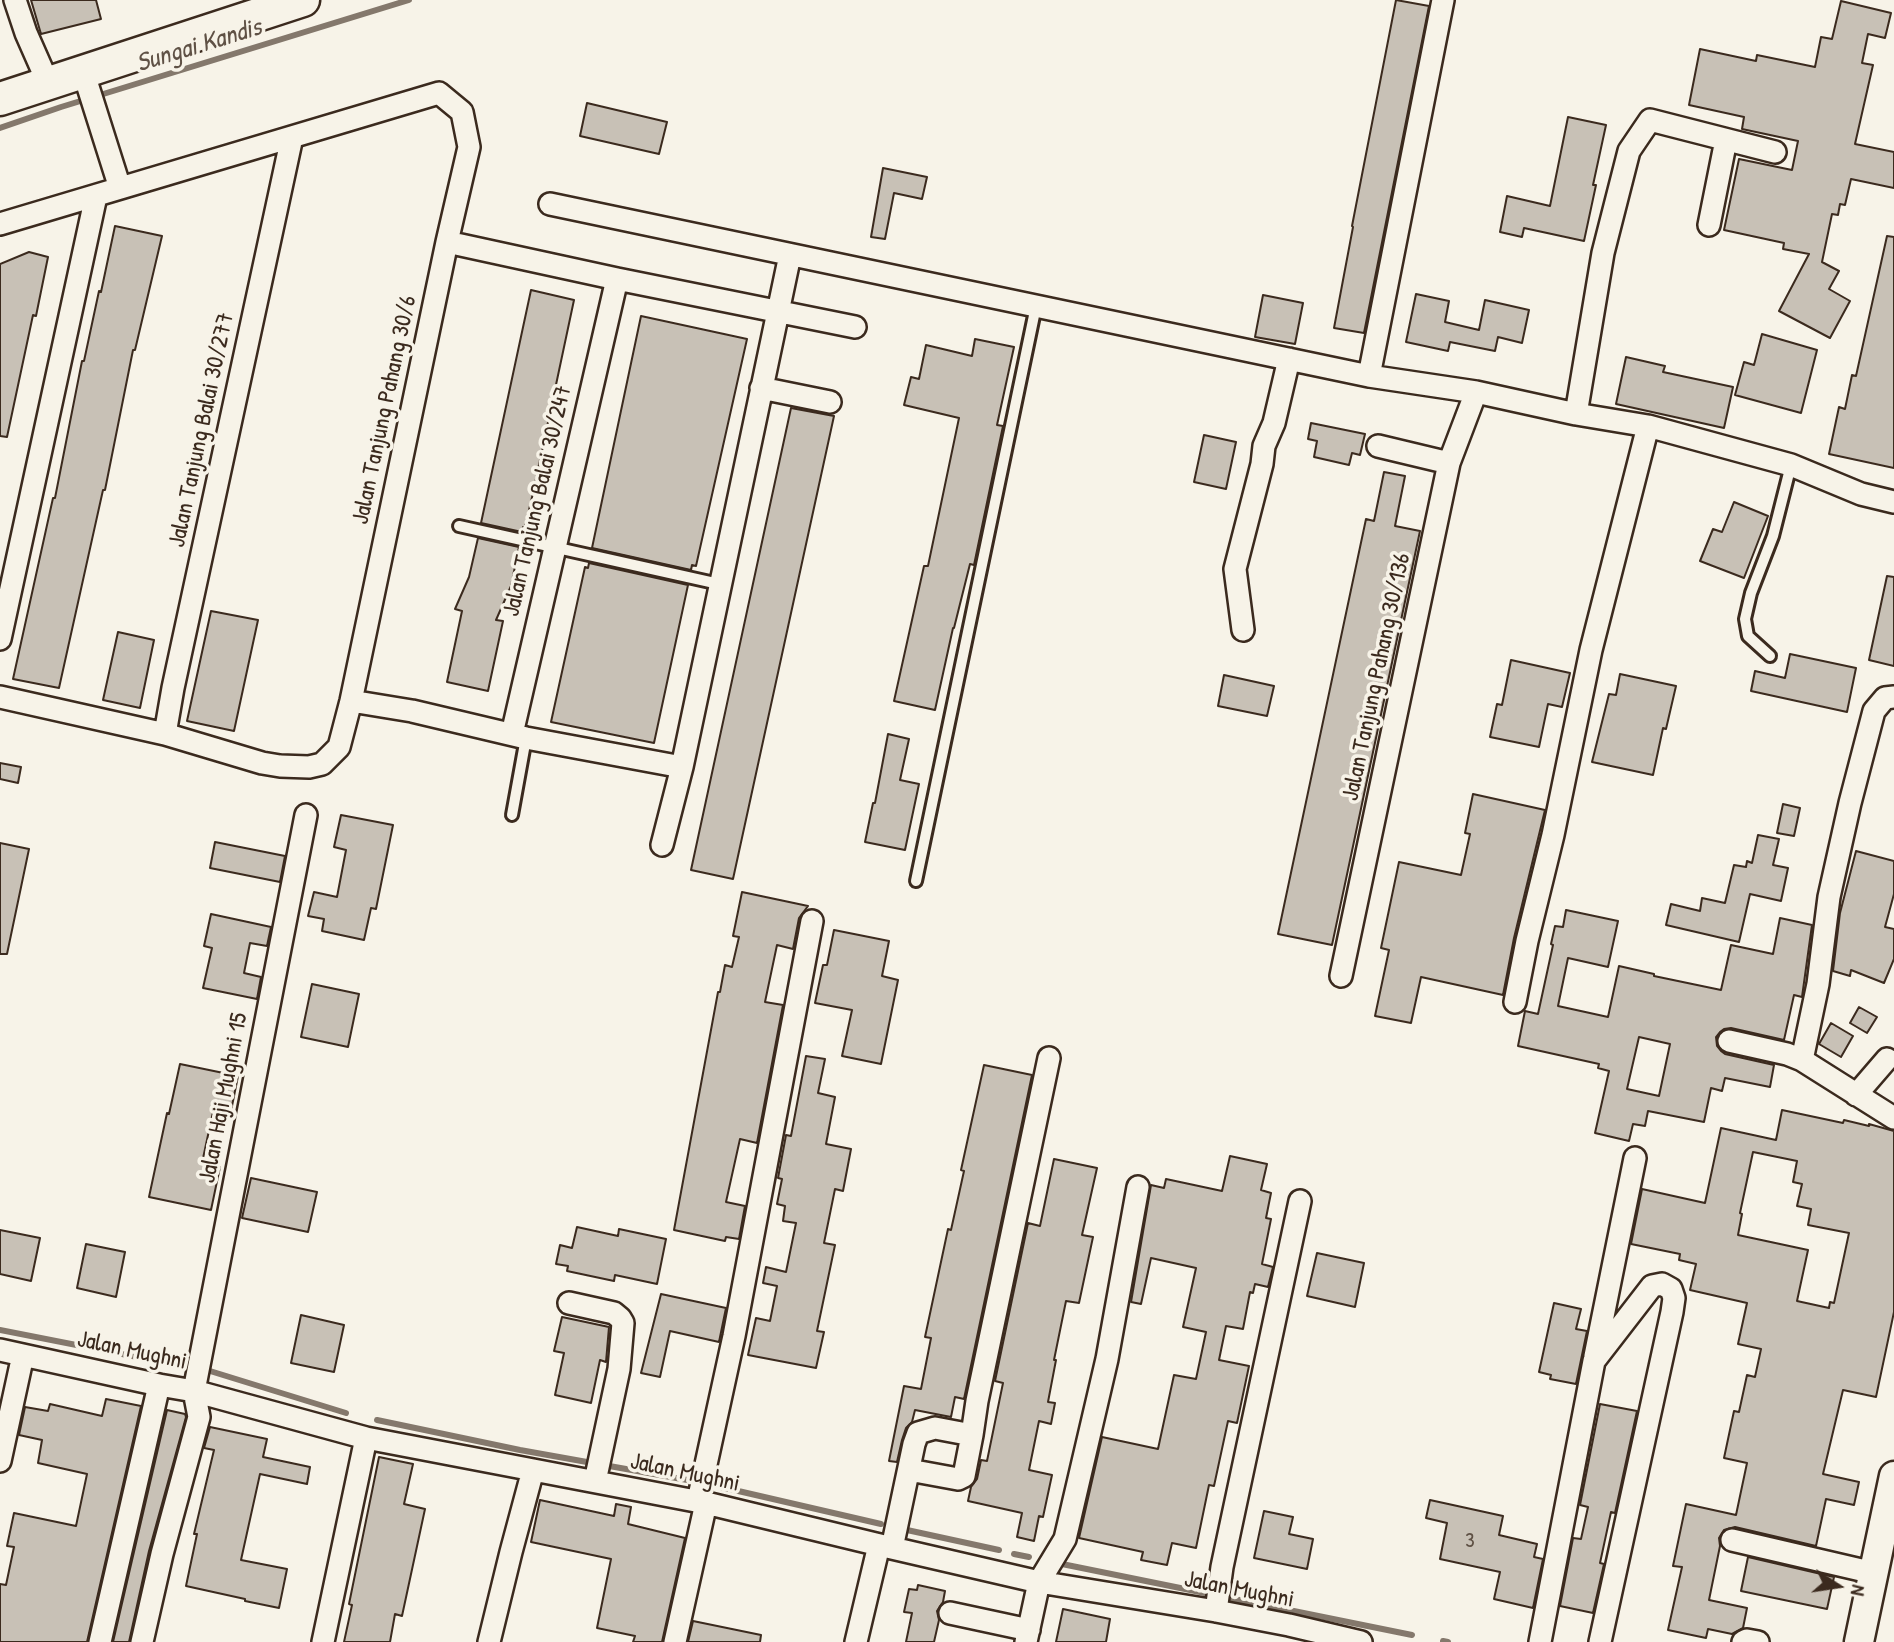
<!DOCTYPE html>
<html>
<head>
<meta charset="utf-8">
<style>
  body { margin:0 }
  #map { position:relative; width:1894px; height:1642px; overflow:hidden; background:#f7f3e8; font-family:"Patrick Hand",sans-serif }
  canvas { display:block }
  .north { position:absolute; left:1803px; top:1551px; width:70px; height:70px; -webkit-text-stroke:5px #f7f3e8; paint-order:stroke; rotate:102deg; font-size:19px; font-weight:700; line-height:28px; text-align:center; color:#3b2a1e }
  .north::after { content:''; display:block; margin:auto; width:24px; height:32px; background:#3b2a1e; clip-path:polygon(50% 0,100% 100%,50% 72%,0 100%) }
</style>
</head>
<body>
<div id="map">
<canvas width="1894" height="1642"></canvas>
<div class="north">N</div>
</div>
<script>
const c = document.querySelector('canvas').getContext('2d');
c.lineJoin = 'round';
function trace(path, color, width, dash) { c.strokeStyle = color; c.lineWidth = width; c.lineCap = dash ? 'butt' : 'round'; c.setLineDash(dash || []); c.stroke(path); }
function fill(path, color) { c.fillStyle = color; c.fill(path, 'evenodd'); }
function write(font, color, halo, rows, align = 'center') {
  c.font = font + ' "Patrick Hand",sans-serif'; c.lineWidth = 7; c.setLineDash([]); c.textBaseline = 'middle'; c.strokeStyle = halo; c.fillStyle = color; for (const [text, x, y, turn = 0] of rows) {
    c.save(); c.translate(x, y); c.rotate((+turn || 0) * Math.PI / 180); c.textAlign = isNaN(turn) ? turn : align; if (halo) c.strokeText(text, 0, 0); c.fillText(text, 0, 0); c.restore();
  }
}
const stream = new Path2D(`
  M0 128 61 107 409 0
  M0 1330 188 1367
  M210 1371 346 1413
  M377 1420 520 1450 693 1481
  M721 1487 881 1524
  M907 1530 999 1550
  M1014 1554 1029 1557
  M1062 1564 1412 1635
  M1443 1641 1448 1642`);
const building = new Path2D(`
  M31 0H96L101 19 41 34Z
  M1396 0 1429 6 1364 333 1334 328 1353 227 1352 226Z
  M1841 1 1891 13 1885 38 1868 34 1862 63 1873 65 1855 144 1894 152V188L1851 179 1845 205 1840 204 1838 215 1832 214 1822 262 1839 271 1829 289 1850 301 1830 338 1779 311 1809 254 1783 249 1784 243 1724 230 1739 159 1792 170 1798 141 1742 129 1744 117 1689 105 1700 49 1756 61 1757 55 1815 67 1821 37 1832 39Z
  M587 103 667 122 659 154 580 136Z
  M1568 117 1606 125 1593 185H1596L1584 241 1524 228 1522 237 1500 232 1507 196 1550 206Z
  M883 168 927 177 922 199 894 193 885 239 871 237Z
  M115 226 162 236 135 350H133L105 490H103L59 688 13 679 53 498H55L82 361H84L99 291 101 292Z
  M1887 236 1894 237V468L1829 454 1839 407 1845 409 1852 375 1856 376Z
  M29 252 48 257 36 316 33 315 7 437 0 436V264Z
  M531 290 574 300 533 493 525 527H523L522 532 481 523Z
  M1416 294 1449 301 1445 322 1479 330 1485 300 1529 310 1522 343 1498 337 1495 351 1450 342 1448 351 1406 342Z
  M1263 295 1303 303 1295 344 1255 337Z
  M641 316 747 339 696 566 692 565 691 570 592 548Z
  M1762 334 1817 350 1801 413 1735 395 1744 362 1754 365Z
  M975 339 1014 347 997 425 1003 426 974 565 970 564 954 628H953L935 710 894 701 924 566H928L959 418 904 405 911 377 919 379 926 345 972 356Z
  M1626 357 1665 366 1663 372 1733 387 1724 428 1616 404Z
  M791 408 834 416 733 879 691 870Z
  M1311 423 1365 434 1360 455 1352 453 1349 465 1314 457 1317 441 1308 439Z
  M1204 435 1236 442 1226 489 1194 482Z
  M1384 472 1405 476 1395 526 1420 531 1332 945 1278 934 1366 519 1374 521Z
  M1734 502 1768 516 1744 578 1700 561 1713 529 1722 532Z
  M478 538 519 547 511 586 496 620 503 621 488 691 447 682 462 611 455 609 469 577Z
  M589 563 688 585 654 743 551 722 585 567 588 568Z
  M1887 576 1894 577V666L1869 660Z
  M211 611 258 620 234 731 187 721Z
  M118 632 154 640 140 708 103 700Z
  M1790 654 1856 668 1847 712 1751 691 1755 671 1785 678Z
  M1511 660 1570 673 1562 707 1548 704 1539 747 1490 737 1497 704 1502 705Z
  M1620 674 1676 686 1666 729 1663 728 1653 775 1592 762 1609 694 1616 695Z
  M1224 675 1274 686 1267 716 1218 706Z
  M888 734 909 739 900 780 919 784 905 850 865 842 873 803H875Z
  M0 763 21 767 18 783 0 779Z
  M1473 794 1545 810 1514 938 1503 995 1421 977 1411 1023 1375 1016 1389 950 1381 948 1399 862 1461 875 1470 834 1465 833Z
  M1783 804 1800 808 1794 836 1777 833Z
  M341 815 393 825 376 909 371 908 364 940 322 931 324 919 308 916 314 892 337 897 346 850 334 847Z
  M1758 835 1779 839 1773 865 1788 868 1781 901 1750 894 1739 942 1666 925 1671 904 1700 911 1702 898 1725 903 1734 865 1746 867 1747 861 1752 863Z
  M215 842 285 856 280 882 210 868Z
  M0 843 29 849 7 954H0Z
  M1856 851 1894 861V894L1885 927 1894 929V959L1884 983 1851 970 1850 976 1833 971 1840 913Z
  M742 892 808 906 799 918 793 949 777 945 765 1002 783 1005 757 1143 740 1139 726 1202 745 1206 739 1239 726 1237 725 1241 674 1230 718 992H720L725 965 732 967 739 937 733 936Z
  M1566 910 1618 921 1608 967 1568 958 1558 1006 1608 1017 1619 966 1654 974V976L1721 990 1731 945 1773 954 1780 918 1812 925 1802 997 1794 995 1784 1040 1731 1028 1724 1029 1720 1032 1716 1037 1717 1046 1721 1051 1725 1054 1774 1065 1770 1087 1725 1078 1722 1091 1711 1088 1704 1122 1648 1111 1645 1126 1633 1124 1629 1141 1595 1133 1609 1071 1598 1068 1599 1064 1518 1046 1525 1011 1538 1014 1553 945 1551 944 1555 926 1563 927ZM1639 1037 1670 1044 1659 1096 1627 1089Z
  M211 914 271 927 267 946 250 943 244 973 261 977 257 999 203 988 212 948 204 946Z
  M834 930 889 941 882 976 898 980 881 1064 842 1056 852 1010 815 1003 823 965H827Z
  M312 984 359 994 348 1047 301 1037Z
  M1859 1007 1877 1017 1867 1033 1850 1023Z
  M1831 1023 1853 1036 1841 1057 1819 1044Z
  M806 1056 825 1059 818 1093 835 1097 826 1144 851 1149 843 1191 835 1189 824 1243 835 1245 817 1331 824 1332 816 1368 748 1355 756 1318 770 1321 777 1286 763 1283 766 1267 786 1272 796 1223 783 1221 785 1206 777 1204 782 1179 778 1178 786 1135 791 1136Z
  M180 1064 238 1076 230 1116 213 1112 202 1163 220 1167 211 1210 149 1197 167 1113 169 1114Z
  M984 1065 1032 1075 964 1399 955 1397 951 1417 915 1410 912 1422 906 1428 902 1440 897 1462 889 1461 904 1386 921 1389 931 1338 925 1337 948 1229 951 1230 964 1171 961 1170Z
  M1782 1110 1843 1123 1844 1120 1869 1126V1124L1894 1131V1312L1876 1397 1843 1390 1823 1474 1859 1482 1854 1505 1826 1499 1816 1546 1735 1527 1724 1530 1719 1538 1720 1546 1709 1600 1747 1608 1743 1628 1732 1634 1708 1629 1706 1638 1668 1630 1682 1567 1673 1566 1686 1504 1736 1515 1747 1463 1724 1458 1734 1411 1739 1412 1747 1375 1755 1377 1761 1349 1738 1344 1747 1303 1690 1290 1696 1264 1679 1260 1680 1254 1631 1244 1642 1189 1705 1203 1721 1128 1776 1140ZM1753 1152 1797 1161 1793 1182 1802 1184 1797 1206 1811 1209 1808 1225 1849 1233 1834 1303 1830 1302 1829 1308 1797 1301 1808 1250 1738 1235 1742 1214 1740 1213Z
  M1230 1156 1267 1164 1261 1190 1271 1193 1266 1218 1271 1219 1262 1264 1273 1267 1268 1287 1255 1284 1253 1293 1250 1292 1243 1329 1226 1326 1219 1360 1249 1366 1237 1423 1228 1421 1214 1486 1209 1485 1196 1548 1172 1543 1167 1565 1141 1560 1143 1552 1079 1538 1102 1437 1158 1449 1174 1375 1196 1379 1206 1332 1183 1327 1196 1268 1151 1258 1141 1304 1131 1302 1151 1185 1164 1188 1166 1179 1222 1191Z
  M1054 1159 1097 1168 1082 1235 1093 1237 1079 1303 1066 1301 1054 1360H1056L1048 1402 1055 1403 1051 1424 1039 1421 1029 1470 1052 1475 1043 1517 1039 1516 1034 1541 1017 1537 1022 1513 968 1501 971 1487 977 1479 981 1460 987 1461 1003 1383 995 1381 1028 1223 1040 1226Z
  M251 1178 317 1192 308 1232 242 1218Z
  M577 1227 618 1236 619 1229 666 1239 657 1284 615 1275 614 1281 567 1271 568 1266 556 1264 560 1245 572 1248Z
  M0 1230 40 1238 31 1281 0 1274Z
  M86 1244 125 1252 116 1297 77 1288Z
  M1317 1253 1364 1263 1355 1307 1307 1296Z
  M661 1294 726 1308 719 1342 670 1331 660 1377 641 1373Z
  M1554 1303 1581 1309 1576 1329 1587 1331 1576 1384 1550 1379 1551 1375 1539 1372Z
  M301 1315 344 1325 334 1372 291 1363Z
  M562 1317 609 1327 606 1362 600 1360 591 1403 555 1395 564 1353 554 1351Z
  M106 1399 141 1406 87 1642H0V1584L6 1585 14 1547 7 1546 14 1513 76 1526 87 1474 38 1463 42 1440 19 1435 25 1407 48 1411 50 1404 102 1416Z
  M1600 1404 1637 1411 1615 1513 1611 1512 1600 1563 1604 1564 1593 1613 1560 1606 1573 1538 1581 1539 1588 1507 1580 1505Z
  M167 1410 185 1414 186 1417 149 1551 129 1642H113Z
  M210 1427 267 1439 263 1457 310 1467 307 1484 260 1474 241 1560 287 1569 279 1608 245 1601V1599L186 1586 197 1534H194L214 1450 204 1448Z
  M379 1457 413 1464 404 1504 425 1509 402 1616 395 1614 390 1642H344L352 1605 349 1604Z
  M540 1500 614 1516 616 1504 631 1507 628 1524 685 1538 662 1642H633L635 1636 597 1628 611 1559 531 1542Z
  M1430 1500 1503 1516 1499 1535 1537 1544 1534 1557 1543 1559 1533 1608 1494 1599 1500 1572 1440 1559 1447 1523 1426 1518Z
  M1264 1511 1293 1517 1289 1534 1313 1539 1307 1569 1254 1558Z
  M1748 1557 1834 1577 1827 1609 1741 1591Z
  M918 1585 945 1591 943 1602 937 1611 939 1620 934 1642H906L912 1613 904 1612 909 1589 917 1590Z
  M1063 1609 1110 1619 1106 1642H1056Z
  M693 1621 761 1635 760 1642H688Z`);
const service = new Path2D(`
  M459 526 719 584
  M1770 656 1748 636 1745 619 1751 593 1773 536 1791 465
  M512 815 526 738
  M916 881 1036 306`);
const minor = new Path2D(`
  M15 0 26 33 48 83
  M83 71 120 188
  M550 204 1369 376 1476 392 1576 414 1648 426 1791 465 1861 494 1894 502
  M0 224 439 93 462 112 469 147 447 242 351 701 339 747 322 764 309 767 280 766 262 763 165 734 0 697
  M1709 225 1726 140
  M447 242 617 279 855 327
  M1369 376 1443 0
  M761 388 830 402
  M1576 414 1603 253 1629 151 1650 120 1775 152
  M1378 446 1449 463
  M1243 630 1235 569 1262 464 1264 446 1274 423 1289 359
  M0 639 96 196
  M351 701 412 711 526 738 682 767
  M165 734 173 688 292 137
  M512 734 617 279
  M662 845 682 767 790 255
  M1341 976 1449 463 1476 392
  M1515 1002 1527 941 1553 835 1591 650 1648 426
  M1729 1041 1787 1054 1802 1060 1894 1118
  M1802 1060 1818 984 1829 897 1850 803 1874 711 1885 698 1894 697
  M1856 1095 1887 1059
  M569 1303 614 1313 620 1318 623 1323 619 1369 597 1472 594 1481
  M0 1350 159 1385 194 1391 366 1438 706 1503 892 1548 1039 1582 1216 1611 1289 1625 1361 1642
  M1595 1356 1635 1158
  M972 1435 977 1401 1049 1058
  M0 1461 23 1355
  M698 1501 734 1336 812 921
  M1732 1540 1874 1573
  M892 1548 914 1444 918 1433 935 1428 972 1435 964 1476 958 1479 909 1470
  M1216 1611 1222 1567 1300 1201
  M950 1613 1029 1630
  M100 1642 159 1385
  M142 1642 162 1554 199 1417 194 1391 306 815
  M323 1642 366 1438
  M489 1642 511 1552 533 1470
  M675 1642 706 1503
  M856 1642 879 1545
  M1026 1642 1039 1582 1065 1539 1107 1359 1138 1187
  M1540 1642 1594 1361 1652 1286 1662 1284 1671 1289 1674 1298 1672 1312 1600 1642
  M1743 1642 1747 1640 1758 1642`);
const tertiary = new Path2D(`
  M1859 1642 1894 1476`);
const secondary = new Path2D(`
  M0 99 303 0`);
const numberNames = [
  ["3",1470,1541]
];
const streetNames = [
  ["Jalan Tanjung Pahang 30/6",385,410,-78],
  ["Jalan Tanjung Balai 30/277",202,430,-78],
  ["Jalan Tanjung Balai 30/247",538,501,-77],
  ["Jalan Tanjung Pahang 30/136",1377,677,-78],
  ["Jalan Haji Mughni 15",224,1098,-79],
  ["Jalan Mughni",132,1351,12],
  ["Jalan Mughni",685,1473,12],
  ["Jalan Mughni",1239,1590,11]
];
const waterNames = [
  ["Sungai Kandis",199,46,-17]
];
trace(stream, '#84786c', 6);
fill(building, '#c8c1b6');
trace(building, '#3b2a1e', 2);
trace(service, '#3b2a1e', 16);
trace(minor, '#3b2a1e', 26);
trace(tertiary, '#3b2a1e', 33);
trace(secondary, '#3b2a1e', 37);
trace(service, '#f7f3e8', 10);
trace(minor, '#f7f3e8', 21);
trace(tertiary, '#f7f3e8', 28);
trace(secondary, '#f7f3e8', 32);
write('21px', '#5e5044', null, numberNames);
write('24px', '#3b2a1e', '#f7f3e8', streetNames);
write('italic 26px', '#5f5145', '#f7f3e8', waterNames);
</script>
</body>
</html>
